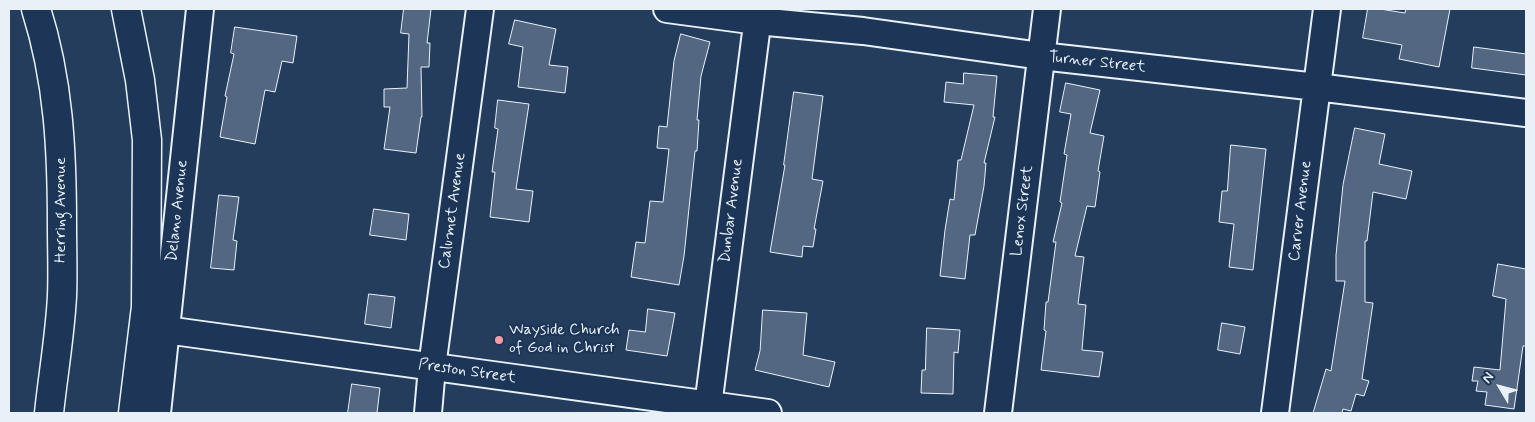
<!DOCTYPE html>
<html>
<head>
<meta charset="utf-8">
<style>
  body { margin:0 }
  #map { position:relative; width:1535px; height:422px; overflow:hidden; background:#253d5d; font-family:Mynerve,sans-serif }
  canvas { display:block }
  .frame { position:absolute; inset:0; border:10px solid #e8f1f8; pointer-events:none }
  .north { position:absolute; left:1475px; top:362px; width:50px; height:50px; -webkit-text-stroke:4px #1d3557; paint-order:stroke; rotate:307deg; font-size:14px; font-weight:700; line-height:20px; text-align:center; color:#e8f1f8 }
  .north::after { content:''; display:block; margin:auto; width:18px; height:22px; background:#e8f1f8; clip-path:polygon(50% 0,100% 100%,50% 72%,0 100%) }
</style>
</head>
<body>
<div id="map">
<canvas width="1535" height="422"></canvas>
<div class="frame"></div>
<div class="north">N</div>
</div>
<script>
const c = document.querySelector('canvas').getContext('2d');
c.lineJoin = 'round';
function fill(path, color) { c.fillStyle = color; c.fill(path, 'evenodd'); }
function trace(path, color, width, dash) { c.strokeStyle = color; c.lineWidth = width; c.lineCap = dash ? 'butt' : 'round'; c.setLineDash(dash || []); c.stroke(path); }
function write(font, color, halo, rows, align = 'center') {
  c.font = font + ' Mynerve,sans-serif'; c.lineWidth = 4.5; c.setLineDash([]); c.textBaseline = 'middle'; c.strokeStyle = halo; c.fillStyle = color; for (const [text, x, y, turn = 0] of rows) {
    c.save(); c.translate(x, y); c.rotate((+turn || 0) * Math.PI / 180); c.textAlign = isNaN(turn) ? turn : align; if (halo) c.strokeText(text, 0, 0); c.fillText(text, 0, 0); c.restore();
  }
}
const building = new Path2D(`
  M404 9H431L427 43H430L429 67H421L422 117H421L416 153 384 149 390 107H384V89L407 88 409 34 401 33Z
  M1368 9H1380L1405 13 1406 9H1450L1439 67 1399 59 1402 45 1363 38Z
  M515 20 556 29 549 65 568 67 565 93 518 87 523 47 509 44Z
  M235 27 297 36 293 63 282 61 275 92 265 90 255 144 220 137 227 97 225 96 234 54 231 53Z
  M681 34 710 42 701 76 697 120H699L697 151H695L684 256 679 285 631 277 636 242 645 243 650 201 663 202 669 149 657 148 659 126 667 127 674 61Z
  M1474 47 1526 54V75L1472 68Z
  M964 73 997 76 993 117H995L984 163H986L984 186 975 235H970L965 279 940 276 945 230 950 199 954 200 958 160H961L974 105 944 102 946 82 963 84Z
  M1066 83 1100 90 1090 133 1104 136 1098 171 1100 172 1095 207 1087 206 1075 256 1084 257 1078 304 1086 305 1082 350 1103 352 1099 377 1041 370 1046 331 1044 330 1046 302H1048L1056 242H1053L1062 203 1060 202 1067 155 1064 154 1071 114 1060 112Z
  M794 92 823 96 812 179 823 181 814 229H816L813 247 803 246 802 257 770 252 785 165H784Z
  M498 100 529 104 516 189 533 191 529 222 490 217 495 172H492L498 129 495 128Z
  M1355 128 1385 134 1379 164 1412 171 1406 199 1373 192 1367 241H1365V302L1373 303 1362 379 1369 381 1364 396 1356 394 1351 411 1343 409 1342 413H1313L1326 369 1331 371 1345 281H1336V255L1343 185Z
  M1231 145 1266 149 1253 270 1229 267 1234 224 1219 222 1222 191H1227Z
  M219 195 239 197 233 240 237 241 234 270 211 268Z
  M374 209 409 214 406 240 370 235Z
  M1498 264 1526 269V346H1523L1514 409 1485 405 1487 392 1476 391 1478 381H1472L1474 367 1500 370 1506 299 1493 296Z
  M369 294 395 297 391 328 365 324Z
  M648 309 675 313 667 356 626 350 629 330 645 332Z
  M763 310 807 313 803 355 835 362 829 387 755 370 760 351Z
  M1222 323 1245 327 1240 354 1218 350Z
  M927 328 960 330 958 353 954 352 953 394 921 393 922 370H925Z
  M352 384 380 388 377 413H348Z`);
const minor = new Path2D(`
  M667 9 757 21 863 31 1041 56 1317 87 1526 113
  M166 330 768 413
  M157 413 200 9
  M428 413 432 367 480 9
  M708 413V406L759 9
  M998 413 1047 9
  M1275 413 1327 9`);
const major = new Path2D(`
  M36 9C59 81 62 152 62 227 62 250 63 273 62 296 60 335 53 375 49 413
  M126 9 140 80 147 140 146 307 133 413`);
const markers = [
  [499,340,5,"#ff9aa2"]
];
const streetNames = [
  ["Turner Street",1097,63,6],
  ["Herring Avenue",62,210,-90],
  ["Delano Avenue",178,211,-84],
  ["Calumet Avenue",453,211,-82],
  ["Dunbar Avenue",732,211,-83],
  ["Lenox Street",1023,211,-83],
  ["Carver Avenue",1301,211,-83],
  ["Preston Street",467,372,8]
];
const poiNames = [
  ["Wayside Church",509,331],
  ["of God in Christ",509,349]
];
fill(building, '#536782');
trace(building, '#e8f1f8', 1);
trace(minor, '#e8f1f8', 30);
trace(major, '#e8f1f8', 31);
trace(minor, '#1d3557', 26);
trace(major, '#1d3557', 28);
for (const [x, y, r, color] of markers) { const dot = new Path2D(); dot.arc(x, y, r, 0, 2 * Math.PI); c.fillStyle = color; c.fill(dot); trace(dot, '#1d3557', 2); }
write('16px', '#e8f1f8', '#1d3557', streetNames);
write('16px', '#e8f1f8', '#1d3557', poiNames, 'left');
</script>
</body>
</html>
